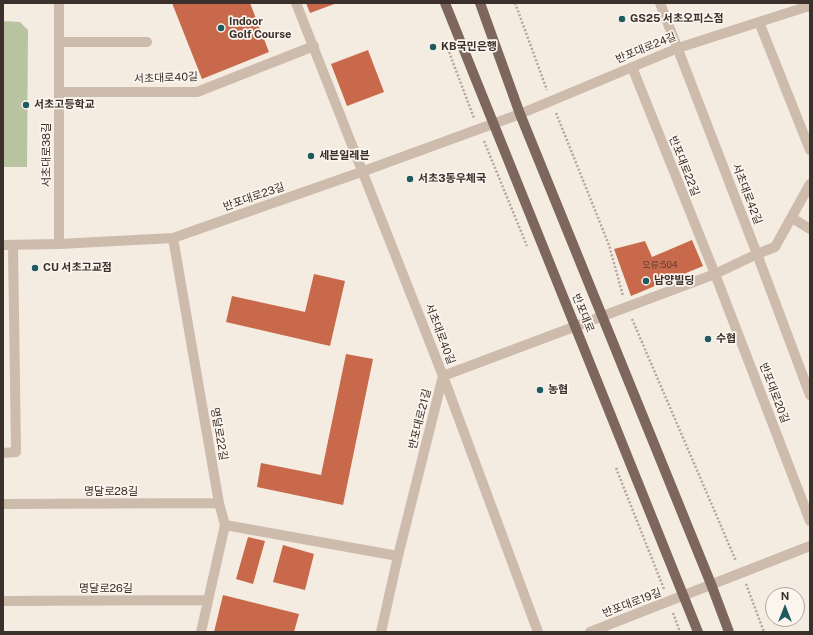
<!DOCTYPE html>
<html>
<head>
<meta charset="utf-8">
<style>
  body { margin:0 }
  #map { position:relative; width:813px; height:635px; overflow:hidden; background:#f4ebe1; font-family:"Public Sans",sans-serif }
  canvas { display:block }
  .frame { position:absolute; inset:0; border:4px solid #3b302b; pointer-events:none }
  .north { position:absolute; left:765px; top:587px; width:40px; height:40px; box-sizing:border-box; background:#fbf5ee; border:1px solid #aea6a0; border-radius:50%; rotate:0deg; font-size:11px; font-weight:700; line-height:16px; text-align:center; color:#3b302b }
  .north::after { content:''; display:block; margin:auto; width:14px; height:18px; background:#1f5a5e; clip-path:polygon(50% 0,100% 100%,50% 72%,0 100%) }
</style>
</head>
<body>
<div id="map">
<canvas width="813" height="635"></canvas>
<div class="frame"></div>
<div class="north">N</div>
</div>
<script>
const c = document.querySelector('canvas').getContext('2d');
c.lineJoin = 'round';
function fill(path, color) { c.fillStyle = color; c.fill(path, 'evenodd'); }
function trace(path, color, width, dash) { c.strokeStyle = color; c.lineWidth = width; c.lineCap = dash ? 'butt' : 'round'; c.setLineDash(dash || []); c.stroke(path); }
function write(font, color, halo, rows, align = 'center') {
  c.font = font + ' "Public Sans","Noto Sans KR",sans-serif'; c.lineWidth = 3.5; c.setLineDash([]); c.textBaseline = 'middle'; c.strokeStyle = halo; c.fillStyle = color; for (const [text, x, y, turn = 0] of rows) {
    c.save(); c.translate(x, y); c.rotate((+turn || 0) * Math.PI / 180); c.textAlign = isNaN(turn) ? turn : align; if (halo) c.strokeText(text, 0, 0); c.fillText(text, 0, 0); c.restore();
  }
}
const green = new Path2D(`
  M3 21 20 22 28 30 27 167H3Z`);
const building = new Path2D(`
  M172 3H250L269 52 202 79Z
  M306 3H337L310 13Z
  M368 50 384 92 347 106 331 64Z
  M692 240 703 266 631 296 614 249 645 241 652 257Z
  M314 274 345 281 330 346 226 322 232 296 305 312Z
  M346 354 373 359 343 505 257 487 261 463 321 475Z
  M248 537 265 541 253 584 236 579Z
  M283 545 314 554 305 590 273 582Z
  M223 595 299 614 294 632H214Z`);
const path = new Path2D(`
  M515 3 547 90
  M449 52 474 118
  M556 113 609 245 623 296
  M484 141 527 246
  M632 319 736 561
  M616 468 664 589
  M746 584 764 632
  M673 613 680 632`);
const street = new Path2D(`
  M59 3V244
  M296 3 443 376 538 632
  M660 3 757 254 810 395
  M759 22 810 150
  M59 42H147
  M632 67 715 274 810 521
  M59 92H197L314 46
  M792 218 810 229
  M173 238 219 503 225 525 201 632
  M3 245 59 244 173 238 364 171 520 114 678 48 809 6 810 7
  M3 453 16 452 13 245
  M3 504 219 503
  M225 525 398 556
  M3 601 208 600
  M381 632 398 556 443 376 715 274 757 254 775 247 810 184
  M590 632 810 546`);
const primary = new Path2D(`
  M445 3 698 632
  M480 3 520 114 711 584 729 632`);
const markers = [
  [622,19,4,"#1f5a5e"],
  [221,28,4,"#1f5a5e"],
  [433,47,4,"#1f5a5e"],
  [26,105,4,"#1f5a5e"],
  [311,156,4,"#1f5a5e"],
  [410,179,4,"#1f5a5e"],
  [35,268,4,"#1f5a5e"],
  [646,281,4,"#1f5a5e"],
  [708,339,4,"#1f5a5e"],
  [540,390,4,"#1f5a5e"]
];
const numberNames = [
  ["오류:504",660,265]
];
const poiNames = [
  ["GS25 서초오피스점",630,19],
  ["Indoor",229,22],
  ["Golf Course",229,35],
  ["KB국민은행",441,47],
  ["서초고등학교",34,105],
  ["세븐일레븐",319,156],
  ["서초3동우체국",418,179],
  ["CU 서초고교점",43,268],
  ["남양빌딩",654,281],
  ["수협",716,339],
  ["농협",548,390]
];
const streetNames = [
  ["반포대로24길",646,48,-22],
  ["서초대로40길",166,78,-2],
  ["서초대로38길",47,155,-90],
  ["반포대로22길",684,166,68],
  ["서초대로42길",747,194,69],
  ["반포대로23길",254,197,-19],
  ["반포대로",583,313,68],
  ["서초대로40길",440,334,69],
  ["반포대로20길",774,393,69],
  ["반포대로21길",420,419,-76],
  ["명달로22길",219,434,80],
  ["명달로28길",111,492],
  ["명달로26길",106,589],
  ["반포대로19길",632,603,-21]
];
fill(green, '#b8c4a0');
fill(building, '#c8694b');
trace(path, '#b9a596', 2.5, [2, 2]);
trace(street, '#cdbbac', 10);
trace(primary, '#7d675c', 10);
for (const [x, y, r, color] of markers) { const dot = new Path2D(); dot.arc(x, y, r, 0, 2 * Math.PI); c.fillStyle = color; c.fill(dot); trace(dot, '#fbf5ee', 1.5); }
write('9px', '#5e3e33', null, numberNames);
write('bold 11px', '#3b302b', '#fbf5ee', poiNames, 'left');
write('11px', '#3b302b', '#fbf5ee', streetNames);
</script>
</body>
</html>
